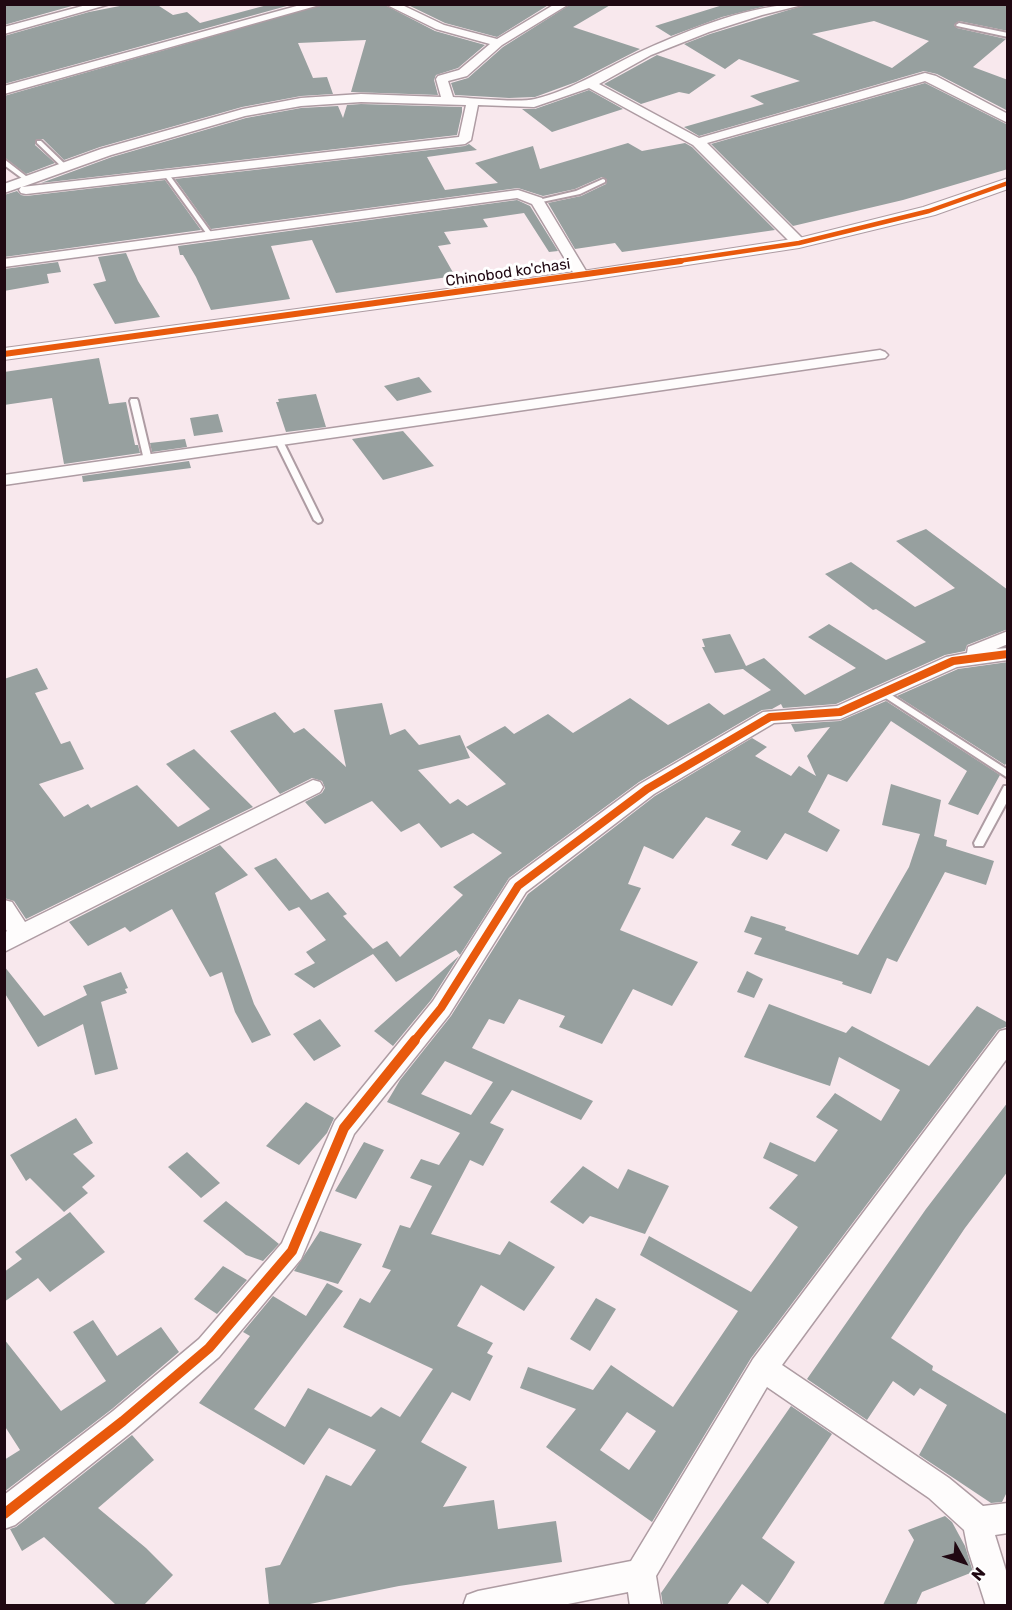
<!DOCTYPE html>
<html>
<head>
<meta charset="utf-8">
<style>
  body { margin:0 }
  #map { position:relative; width:1012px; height:1610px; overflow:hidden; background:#f8e8ed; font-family:Rubik,sans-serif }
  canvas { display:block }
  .frame { position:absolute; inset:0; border:6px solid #200812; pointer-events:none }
  .north { position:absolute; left:934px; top:1532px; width:60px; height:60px; -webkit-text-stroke:4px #fff; paint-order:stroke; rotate:130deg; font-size:16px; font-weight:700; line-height:24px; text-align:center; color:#200812 }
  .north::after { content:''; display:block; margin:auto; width:21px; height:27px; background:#200812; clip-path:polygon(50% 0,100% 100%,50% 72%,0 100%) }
</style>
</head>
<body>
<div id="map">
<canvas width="1012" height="1610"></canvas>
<div class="frame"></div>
<div class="north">N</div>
</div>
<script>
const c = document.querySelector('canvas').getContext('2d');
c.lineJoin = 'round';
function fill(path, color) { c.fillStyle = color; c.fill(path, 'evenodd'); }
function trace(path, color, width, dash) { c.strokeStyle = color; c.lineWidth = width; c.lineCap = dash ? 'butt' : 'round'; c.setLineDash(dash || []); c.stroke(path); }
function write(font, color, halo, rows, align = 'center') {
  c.font = font + ' Rubik,sans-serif'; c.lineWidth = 6; c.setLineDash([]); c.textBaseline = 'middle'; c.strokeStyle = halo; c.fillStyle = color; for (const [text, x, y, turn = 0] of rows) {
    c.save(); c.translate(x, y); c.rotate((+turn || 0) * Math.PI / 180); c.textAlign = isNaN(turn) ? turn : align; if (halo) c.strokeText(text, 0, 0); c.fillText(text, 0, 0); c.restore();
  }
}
const building = new Path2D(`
  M4 4H79L4 25Z
  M130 4H156L173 15 187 12 200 23 271 4H294L4 84V36L89 12Z
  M325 4H383L435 31 485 45 458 68 436 75 434 80 438 95 351 92 366 40 298 43 313 78 327 77 333 94 301 96 242 107 100 147 64 160 43 139H37L35 145 55 163 26 174 4 157V96Z
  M406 4H550L497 37 445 23Z
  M571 4H612L573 27 640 49 576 82 535 97 509 98 455 95 451 83 468 78 503 47Z
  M726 4H774L722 17 671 36 655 26Z
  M808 4H1008V31L959 21 954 25 957 28 1006 39 973 67 1008 80V111L937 74 924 71 699 136 684 127 764 104 750 96 800 81 739 59 725 69 684 44 710 34ZM874 21 929 41 892 68 812 34Z
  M657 55 716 75 689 94 679 92 641 104 604 84Z
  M925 83 1008 125V169L903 200 793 226 711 144Z
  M589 90 623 109 552 132 522 109H535Z
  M361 104 462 107V112L457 135 41 183 112 157 246 118 301 108 338 106 343 118 347 105Z
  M628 143 642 151 685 143 692 147 775 230 622 252 615 243 575 249 548 203 581 196 606 184 607 180 602 177 575 189 543 196 518 188 211 229 175 179 465 146 469 144 477 150 427 157 445 190 498 183 475 163 533 146 540 169Z
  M165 180 201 230 4 257V195L17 191 21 195 26 196Z
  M517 200 530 206 558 251 549 252 524 213 483 219 488 227 444 232 451 244 438 246 455 276 336 293 312 240 271 246 290 299 211 310 196 277 183 255H180L178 246Z
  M126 253 138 281 160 317 115 324 93 284 106 281 98 257Z
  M58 262 61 272 47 274 49 283 4 291V269Z
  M99 358 109 404 126 402 135 445H138L140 453 64 464 52 398 4 405V372Z
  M419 377 432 392 397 401 384 386Z
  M316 394 326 427 286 432 276 402H279L278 399Z
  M218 414 223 432 194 436 190 418Z
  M403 431 434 466 383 480 352 439Z
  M185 439 187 447 152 452 150 443Z
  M189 461 191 468 83 482 82 476Z
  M926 529 1008 590V629L967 645 965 651 945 655 836 704 783 708 781 704 772 709 762 710 639 782 509 878 460 955 456 950 396 982 373 954 314 988 294 974 315 963 306 952 326 940 299 907 289 911 254 868 276 858 311 900 328 892 347 914 343 916 373 949 387 941 400 957 463 895 453 887 502 853 473 833 441 848 419 823 401 832 372 801 325 824 305 802 322 793 325 788 322 781 312 778 280 794 230 731 275 712 294 733 304 728 346 767 334 710 382 703 390 735 405 729 419 745 460 735 470 758 418 770 450 804 458 799 467 806 506 784 466 747 505 726 514 734 548 714 573 733 630 698 668 725 709 703 724 715 771 690 743 669 715 673 702 647H705L702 639 730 634 746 666 764 658 805 695 856 668 808 637 829 624 886 660 926 642 876 609 873 610 825 574 851 562 915 607 955 588 896 541Z
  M1008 662V761L1005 765 897 696 958 669Z
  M37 668 48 689 35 693 61 744 70 741 84 769 39 784 64 817 88 804 91 808 137 785 178 827 210 809 166 764 194 749 253 807 26 919 14 901 4 898V679Z
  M886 701 1000 775 978 815 948 804 967 771 891 721 847 782 828 774 808 812 840 830 827 852 785 833 767 860 731 845 741 831 706 817 673 859 644 846 628 884 641 888 620 930 698 962 672 1006 633 989 602 1044 559 1027 565 1016 519 999 504 1024 489 1019 472 1048 593 1101 581 1120 512 1090 490 1123 504 1129 483 1166 470 1160 431 1234 500 1255 509 1241 555 1267 524 1311 481 1285 457 1326 493 1343 487 1353 493 1356 470 1401 452 1392 421 1442 467 1467 443 1507 494 1500 498 1529 556 1521 562 1562 399 1586 305 1605H269L265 1568 280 1565 326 1475 351 1486 376 1450 329 1428 304 1465 199 1403 250 1336 243 1332 273 1296 306 1316 327 1283 343 1291 254 1409 285 1427 308 1388 371 1417 381 1407 400 1417 433 1369 343 1327 360 1298 370 1303 391 1270 382 1267 400 1225 410 1228 432 1186 410 1178 421 1159 439 1165 460 1133 387 1102 400 1080 451 1016 528 894 655 796 752 738 767 747 755 756 791 776 799 766 816 776 807 756 830 727 795 732 791 724 840 721ZM445 1061 493 1082 471 1115 421 1094Z
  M891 784 941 800 934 836 947 840 946 846 994 861 986 885 945 872 897 962 887 958 871 994 842 984 843 982 754 954 762 938 744 932 751 916 786 927 785 930 858 955 909 867 920 834 882 825Z
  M220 845 248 875 215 893 254 1004 271 1035 252 1043 235 1012 222 972 210 977 172 909 130 932 125 927 88 946 69 922Z
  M459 956 431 1000 393 1046 374 1031Z
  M4 966 44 1016 87 995 83 986 121 972 128 988 125 989 127 993 101 1002 118 1069 95 1075 83 1024 38 1047 4 992Z
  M747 971 763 979 754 998 737 992Z
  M769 1004 846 1033 852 1026 929 1066 977 1006 1008 1023V1026L998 1030 751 1358 652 1522 546 1447 576 1409 520 1388 528 1367 593 1390 611 1365 673 1407 738 1311 640 1255 649 1236 751 1292 798 1227 769 1208 798 1175 763 1158 770 1142 815 1162 838 1130 816 1117 835 1093 881 1121 900 1090 839 1057 830 1086 744 1057ZM627 1412 656 1431 629 1470 600 1450Z
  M320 1019 341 1046 314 1061 293 1034Z
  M306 1102 334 1118 327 1133 299 1165 266 1146Z
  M1008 1102V1171L965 1228 891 1338 933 1366 932 1370 1008 1415V1490L1002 1502 991 1503 919 1455 947 1405 920 1388 914 1396 893 1381 867 1420 807 1379 926 1209Z
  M76 1118 93 1143 73 1154 95 1176 82 1187 88 1193 64 1212 30 1178 26 1181 10 1155Z
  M364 1142 384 1150 356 1199 335 1191Z
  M187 1152 220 1183 201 1198 168 1167Z
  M583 1166 618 1189 628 1169 669 1186 645 1234 590 1216 583 1224 550 1202Z
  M226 1201 279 1244 263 1261 246 1255 203 1221Z
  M70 1212 105 1252 50 1292 38 1278 4 1302V1272L22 1259 15 1252Z
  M320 1231 362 1244 338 1284 294 1271Z
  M223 1266 247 1280 217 1314 194 1299Z
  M596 1298 616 1309 590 1351 570 1339Z
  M93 1320 117 1356 161 1327 179 1352 112 1409 4 1492V1460L20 1450 4 1425V1339L61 1411 106 1381 73 1332Z
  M791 1406 832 1434 762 1538 795 1562 785 1578 768 1604 742 1584 727 1605H663L661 1593Z
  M132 1435 154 1460 98 1508 146 1548 173 1575 144 1605H116L44 1537 22 1551 10 1529 16 1527Z
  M945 1516 952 1522 965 1546 973 1572 922 1592 916 1605H883L914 1540 908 1530Z`);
const service = new Path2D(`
  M959 23 1008 33V37L957 26 956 25Z
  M37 141H41L67 166V168H63L37 143Z
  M4 159 31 180V182H27L4 165Z
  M164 173H168L213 235V237H209L164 175Z
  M603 179 605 180V182L580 194 537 203 534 201 576 191Z
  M131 399H137L138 401 152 460 151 462H145L144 460 130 401Z
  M276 439H282L283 441 322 520 321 522 318 523 314 520 275 441Z
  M884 690 1008 770V778L881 695 879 693Z
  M1004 786H1008V800L983 846H975L974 843Z`);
const minor = new Path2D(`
  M90 4H110L4 34V27Z
  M304 4H323L4 94V86Z
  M385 4H400L444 25 497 39 555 4H569L502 45 467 76 448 81 453 97C473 98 518 103 535 99 575 89 607 67 644 50 694 28 751 4 806 4L762 15 709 32 651 55 599 84 699 138 925 73 936 76 1008 114V123L925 81 707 143 804 240 806 243 799 247 794 246 693 145 589 88 534 107 478 105 471 140 465 144 26 194 21 193 19 190 21 187 4 193V184L101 149 243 109 301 98 361 94 441 97 436 79 438 76 459 70 490 44 436 29ZM361 102 466 105 459 137 22 187 111 155 245 116 301 106Z
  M518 190 542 198 589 276 587 279H577L532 204 517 198 4 267V259Z
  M880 350 885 352 888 355 885 358 4 485V475Z
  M1008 631V644L996 649 1008 648V660L957 667 840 719 774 723 654 794 526 892 449 1015 354 1134 301 1259 219 1357 133 1431 15 1525 4 1529V1495L113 1411 199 1339 282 1243 335 1121 433 1001 510 880 640 784 763 712 837 706 946 657 967 653 968 647Z
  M313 780 320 782 323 787 320 792 4 952V933L7 931 4 927V900L12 902 25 922Z
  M1008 1029V1057L782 1365 949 1478 983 1506 1008 1503V1533L995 1535 1008 1577V1606H986L968 1550 964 1530 929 1498 767 1387 656 1576 661 1606H630L628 1592 558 1606H463L467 1595 478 1591 631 1561 753 1359 1000 1031Z`);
const tertiary = new Path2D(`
  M1008 178V189L935 215 799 248 582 281 4 360V348L582 271 799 238 923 207Z`);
const cyclewayFar3 = new Path2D(`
  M671 262 799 243 929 211 1008 183`);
const cyclewayFar2 = new Path2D(`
  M4 354 681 261`);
const cyclewayFar1 = new Path2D(`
  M414 1041 441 1008 518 886 647 789 770 717 840 712 953 661 1008 654`);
const cycleway = new Path2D(`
  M4 1514 123 1421 209 1348 292 1251 344 1128 415 1040`);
const farStreetnames = [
  ["Chinobod ko'chasi",508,273,-8]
];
fill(building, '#97a09f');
trace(service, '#ae9ca3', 4);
trace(minor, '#ae9ca3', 3);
trace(tertiary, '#ae9ca3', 2);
fill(service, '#fefcfc');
fill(minor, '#fefcfc');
fill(tertiary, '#fefcfc');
trace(cyclewayFar3, '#e8590c', 4.5);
trace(cyclewayFar2, '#e8590c', 6);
trace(cyclewayFar1, '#e8590c', 8);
trace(cycleway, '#e8590c', 10);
write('15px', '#200812', '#fff', farStreetnames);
</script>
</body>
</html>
